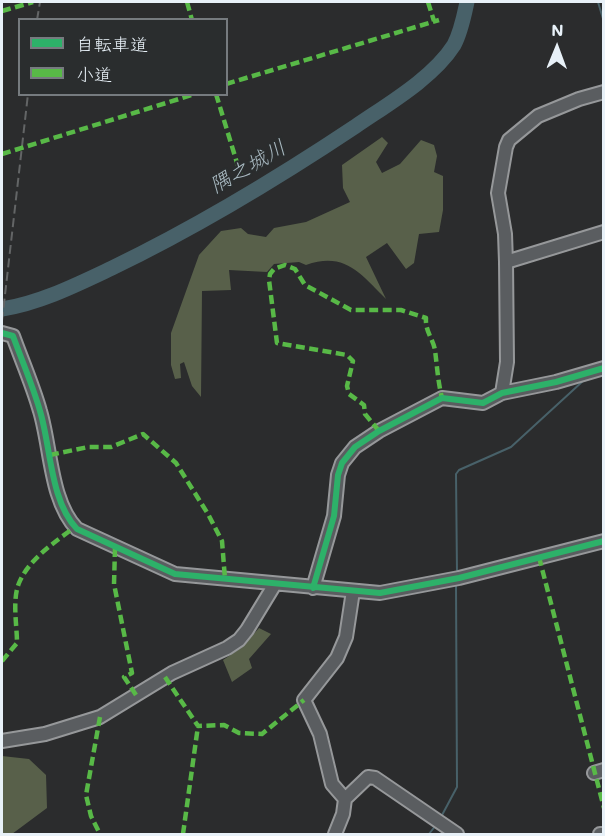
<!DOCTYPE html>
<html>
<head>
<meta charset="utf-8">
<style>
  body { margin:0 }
  #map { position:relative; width:605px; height:836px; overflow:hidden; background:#2b2c2d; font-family:Mali,"Klee One",sans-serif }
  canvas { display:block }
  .frame { position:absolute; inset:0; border:3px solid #e8f1f8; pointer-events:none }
  .legend { position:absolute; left:18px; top:18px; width:210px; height:78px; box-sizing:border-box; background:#2a2d2e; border:2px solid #767b7f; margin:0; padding:8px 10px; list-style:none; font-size:18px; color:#e8f1f8 }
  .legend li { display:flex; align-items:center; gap:12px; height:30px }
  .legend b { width:30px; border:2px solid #767b7f }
  .north { position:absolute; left:527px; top:18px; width:60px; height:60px; -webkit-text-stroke:4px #2a2d2e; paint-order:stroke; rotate:1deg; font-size:16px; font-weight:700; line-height:24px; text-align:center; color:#e8f1f8 }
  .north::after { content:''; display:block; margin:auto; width:21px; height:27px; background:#e8f1f8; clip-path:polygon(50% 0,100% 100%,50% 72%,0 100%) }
</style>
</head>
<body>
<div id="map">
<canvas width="605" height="836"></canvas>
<div class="frame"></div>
<ul class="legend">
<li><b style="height:8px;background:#2db169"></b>自転車道</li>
<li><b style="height:8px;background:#58b947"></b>小道</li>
</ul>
<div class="north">N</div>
</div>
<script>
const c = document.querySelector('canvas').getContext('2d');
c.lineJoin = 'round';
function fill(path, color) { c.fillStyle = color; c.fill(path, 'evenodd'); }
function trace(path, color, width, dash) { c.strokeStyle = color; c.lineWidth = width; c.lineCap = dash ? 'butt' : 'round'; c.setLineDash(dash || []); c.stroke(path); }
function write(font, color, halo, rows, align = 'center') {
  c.font = font + ' Mali,"Klee One",sans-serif'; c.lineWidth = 4.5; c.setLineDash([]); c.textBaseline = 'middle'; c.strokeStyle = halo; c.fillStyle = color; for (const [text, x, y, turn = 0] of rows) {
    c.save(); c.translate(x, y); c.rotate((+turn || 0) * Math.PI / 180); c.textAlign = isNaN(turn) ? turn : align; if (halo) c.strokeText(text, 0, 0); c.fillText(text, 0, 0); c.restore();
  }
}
const green = new Path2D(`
  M382 137 388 143 376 162 382 173 400 164 421 140 434 145 437 156 434 172 443 176V210L439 232 419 234 414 263 406 269 387 243 366 257 386 299C361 274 345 251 306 265L299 262 274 264 267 272 229 270 231 290 202 291 201 397 192 386 184 362 180 364 181 378 175 379 171 365V333L199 255 221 231 241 228 248 234 266 237 274 228 306 222 350 202 343 188 342 165Z
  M259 628 271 634 249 659 252 668 232 682 223 660 241 648Z
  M2 756 29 759 46 775 47 808 12 834H2Z`);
const stream = new Path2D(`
  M598 2 604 22
  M457 573 456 474 459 470 511 447 583 381 594 377
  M441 817 457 787 456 585
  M429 834 436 825`);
const river = new Path2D(`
  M2 309C40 303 76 285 112 268 197 227 278 178 356 126 388 104 433 78 454 45 461 32 464 16 467 2`);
const minor = new Path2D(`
  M506 262 604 232
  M2 333 13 336C22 361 33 386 40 411 51 447 50 501 77 529L175 574 380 593 459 578 604 541
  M502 393 507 362 506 262 505 234 498 193 506 147 509 140 538 116 579 99 604 92
  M313 588 334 516 338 475 342 463 355 447 379 431 442 398 483 403 502 393 556 382 604 368
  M2 741 45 734 100 717 172 673 227 648 239 640 247 630 275 584
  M594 773 604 770
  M345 799 332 784 320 734 304 700 337 658 346 637 353 591
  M335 834 343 814 345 799 368 777 375 778 457 834
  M600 834H604`);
const rail = new Path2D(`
  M37 20 40 2
  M2 321 28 94`);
const quiet = new Path2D(`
  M187 2 192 20
  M428 2 434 21
  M2 11 33 2
  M226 84 439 20
  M216 94 241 176
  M2 154 195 94
  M379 431 365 414 364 405 349 394 347 386 353 361 347 355 277 343 269 280 270 274 274 269 285 265 295 269 305 285 351 310H401L426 318C425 331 433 339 435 350 437 366 438 382 442 398
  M50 455 88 447H111L143 434 176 463 208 514 222 541 225 579
  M115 548 114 584 132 673 124 677 136 695
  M539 557 604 808
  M2 661 17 643C17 625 12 600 19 583 29 559 55 542 75 527
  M165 677 198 726 224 725 239 733 262 734 304 700
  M100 717 86 795 91 816 100 834
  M183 834 198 726`);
const cycleway = new Path2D(`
  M2 333 13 336C22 361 33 386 40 411 51 447 50 501 77 529L175 574 380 593 459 578 604 541
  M313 588 334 516 338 475 342 463 355 447 379 431 442 398 483 403 502 393 556 382 604 368`);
const waterNames = [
  ["隅之城川",248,167,-30]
];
fill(green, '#58604a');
trace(stream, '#486169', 2);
trace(river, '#486169', 15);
trace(minor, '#96989a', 16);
trace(minor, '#5a5d60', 12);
trace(rail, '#636566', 2, [9, 4.5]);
trace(quiet, '#58b947', 4.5, [9, 4.5]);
trace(cycleway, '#2db169', 6);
write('italic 21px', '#a9b9c1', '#2a2d2e', waterNames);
</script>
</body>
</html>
